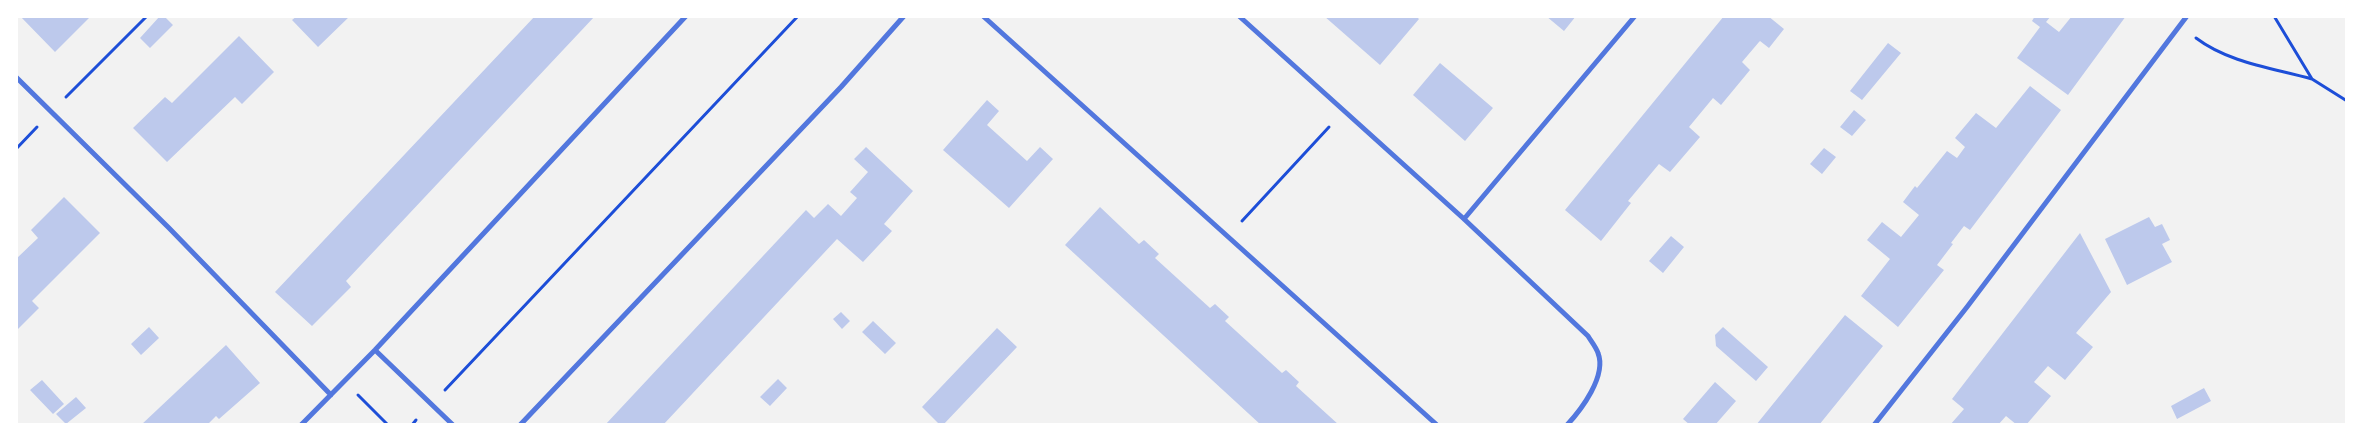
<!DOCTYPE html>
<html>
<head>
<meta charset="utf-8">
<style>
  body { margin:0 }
  #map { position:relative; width:2363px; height:441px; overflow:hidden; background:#f2f2f2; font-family:Jost,sans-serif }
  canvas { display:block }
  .frame { position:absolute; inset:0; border:18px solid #fff; pointer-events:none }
</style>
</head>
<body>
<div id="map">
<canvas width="2363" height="441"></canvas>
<div class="frame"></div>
</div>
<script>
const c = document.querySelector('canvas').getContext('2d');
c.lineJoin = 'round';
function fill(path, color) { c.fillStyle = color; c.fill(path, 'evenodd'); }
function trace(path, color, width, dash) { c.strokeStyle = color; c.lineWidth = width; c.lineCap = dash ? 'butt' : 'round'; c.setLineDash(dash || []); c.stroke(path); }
const building = new Path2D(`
  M20 16H91L55 52Z
  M160 16H164L173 25 150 48 140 38Z
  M297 16H350L318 47 292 20Z
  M535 16H595L346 281 351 287 312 326 275 292Z
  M1324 16H1416L1419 19 1380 65Z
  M1546 16H1576L1564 31Z
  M1724 16H1768L1784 29 1769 48 1760 41 1759 42 1742 62 1750 70 1721 105 1713 98 1689 127 1700 137 1670 172 1659 164 1628 201 1631 203 1601 241 1565 210Z
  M2035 16H2051L2046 22 2059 32 2072 16H2126L2068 95 2017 58 2040 27 2032 21Z
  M239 36 274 72 242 104 235 97 167 162 133 128 165 97 172 103Z
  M1888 43 1901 53 1862 100 1850 91Z
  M1440 63 1493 108 1465 141 1413 95Z
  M2030 86 2061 110 1970 230 1964 226 1951 243 1953 244 1937 265 1944 270 1898 327 1861 296 1890 259 1867 240 1882 222 1901 237 1919 215 1903 202 1915 186 1917 188 1947 151 1957 158 1965 147 1955 138 1976 113 1996 128Z
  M987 100 999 111 987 125 1027 161 1040 147 1053 159 1009 208 943 150Z
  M1854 110 1866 120 1852 136 1840 127Z
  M866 147 913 191 884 224 892 231 863 262 837 239 663 425H605L806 210 814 218 828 204 841 216 857 198 850 192 868 172 854 159Z
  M1824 148 1836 157 1822 174 1810 164Z
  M64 197 100 233 32 301 39 308 16 331V259L38 238 31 230Z
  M1100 207 1139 244 1144 240 1159 254 1155 258 1210 308 1215 304 1229 317 1225 321 1282 373 1286 370 1299 382 1296 386 1339 425H1261L1065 245Z
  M2149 217 2155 227 2162 224 2170 240 2162 244 2172 262 2127 285 2105 239Z
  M2080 233 2111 292 2076 333 2093 347 2065 380 2048 366 2034 382 2051 396 2026 425H2017L2006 416 1998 425H1950L1964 409 1952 399Z
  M1671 236 1684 247 1663 273 1649 261Z
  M841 312 850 321 842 329 833 319Z
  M1845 315 1883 346 1819 425H1756Z
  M873 321 896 343 885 354 862 332Z
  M149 327 159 338 141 355 131 344Z
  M1723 327 1768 367 1756 381 1716 346 1715 335Z
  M997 328 1017 347 943 425H940L922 407Z
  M226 345 260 383 219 419 216 416 207 425H141Z
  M778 379 787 388 770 406 760 397Z
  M42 380 64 404 53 414 30 390Z
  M1715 382 1736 401 1715 425H1690L1683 419Z
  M2204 388 2211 401 2177 419 2171 406Z
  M76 397 86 408 66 424 56 414Z`);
const path = new Path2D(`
  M2274 16 2312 79 2347 101
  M2196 38C2229 63 2273 68 2312 79
  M66 97 147 16
  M16 149 37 127
  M1242 221 1329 127
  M445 390 798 16
  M358 395 388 425
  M412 425 416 420`);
const minor = new Path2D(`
  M983 16 1437 425
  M1239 16 1464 219 1588 336C1591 341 1596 347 1598 353 1607 376 1581 410 1567 425
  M16 77 169 228 331 395
  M1464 219 1635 16
  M375 350 453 425
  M301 425 375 350 686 16
  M520 425 841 87 904 16
  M1874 425 1967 307 2187 16`);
fill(building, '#bdc9ec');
trace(path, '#1d4ed8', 3);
trace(minor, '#5277de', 5);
</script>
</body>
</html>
